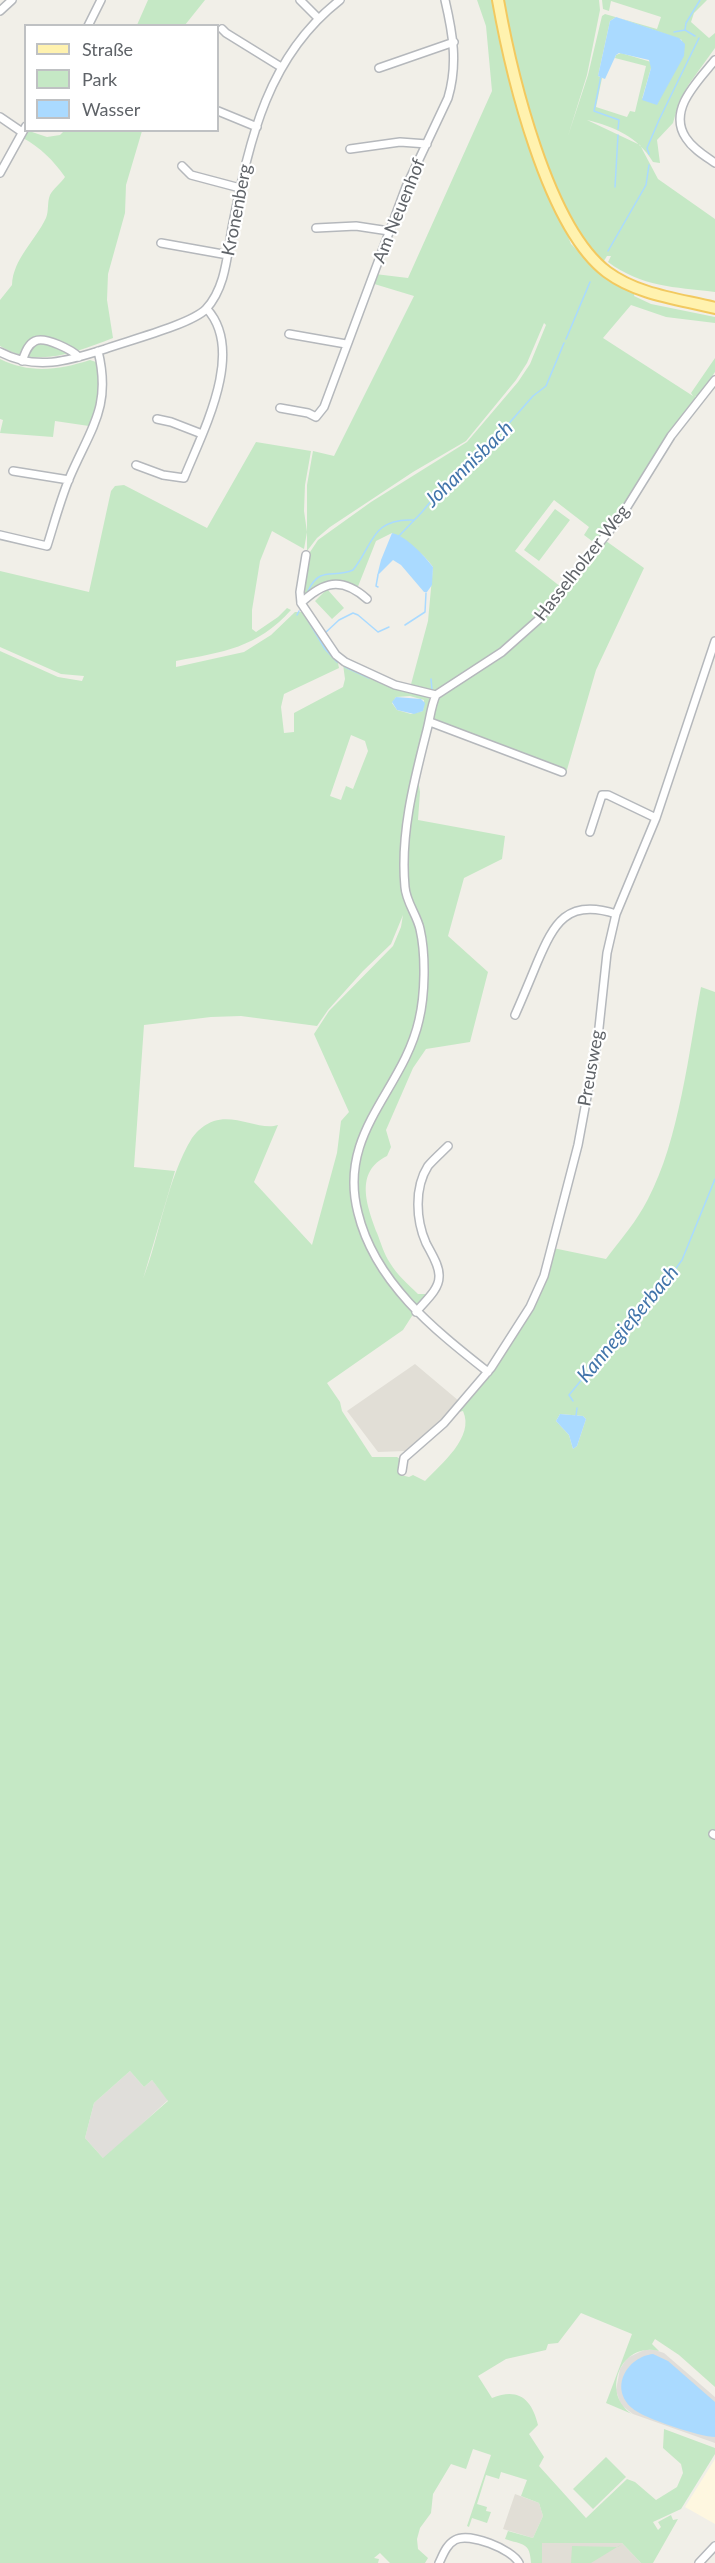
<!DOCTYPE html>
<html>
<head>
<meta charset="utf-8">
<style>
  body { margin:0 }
  #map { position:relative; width:715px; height:2563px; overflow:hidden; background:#f1efe8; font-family:Lato,sans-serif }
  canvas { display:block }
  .legend { position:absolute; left:24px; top:24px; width:195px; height:108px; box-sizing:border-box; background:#fff; border:2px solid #bfc1c3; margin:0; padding:8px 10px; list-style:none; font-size:18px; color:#5f6368 }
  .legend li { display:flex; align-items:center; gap:12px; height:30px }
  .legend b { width:30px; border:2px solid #bfc1c3 }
</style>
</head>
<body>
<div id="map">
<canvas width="715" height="2563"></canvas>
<ul class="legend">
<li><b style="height:8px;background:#fff2af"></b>Straße</li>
<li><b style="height:16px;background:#c5e8c5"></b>Park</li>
<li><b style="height:16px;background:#aadaff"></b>Wasser</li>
</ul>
</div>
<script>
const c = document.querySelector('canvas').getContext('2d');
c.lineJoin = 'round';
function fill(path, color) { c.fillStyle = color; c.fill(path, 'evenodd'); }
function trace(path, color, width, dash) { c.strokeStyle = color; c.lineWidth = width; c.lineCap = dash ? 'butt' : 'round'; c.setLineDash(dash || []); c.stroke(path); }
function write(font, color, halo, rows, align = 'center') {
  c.font = font + ' Lato,sans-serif'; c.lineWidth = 4.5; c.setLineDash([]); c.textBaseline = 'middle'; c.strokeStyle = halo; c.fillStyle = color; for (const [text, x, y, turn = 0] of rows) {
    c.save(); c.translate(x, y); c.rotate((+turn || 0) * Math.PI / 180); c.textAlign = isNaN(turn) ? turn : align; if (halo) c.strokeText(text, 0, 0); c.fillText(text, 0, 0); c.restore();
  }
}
const commercial = new Path2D(`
  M715 2459V2524L685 2507Z`);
const industrial = new Path2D(`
  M130 2071 144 2087 152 2080 168 2100 104 2159 85 2138 94 2103Z
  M644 2350H655L664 2353 715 2397V2443L633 2414 621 2405 616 2390 620 2369 627 2358Z`);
const education = new Path2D(`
  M415 1364 459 1401 443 1419 405 1451 378 1452 347 1411Z
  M515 2494 539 2503 543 2516 533 2538 503 2529Z
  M542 2543H622L641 2563H542Z`);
const green = new Path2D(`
  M148 0H205L185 25H137Z
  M477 0H494L537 159 571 244 598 270 635 292 634 296 651 304 715 317V323L666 317 631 305 603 338 693 396 691 393 715 358V372L698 397 695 396 697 398 660 446 637 489 596 544 584 535 589 527 554 500 515 551 561 587 536 619 505 649 434 692 410 688 428 621 433 567C423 552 407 543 392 533L376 541 357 589 325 583 302 598 308 555 318 540 371 502 467 442 518 382 530 364 546 325 544 323 527 363 516 380 466 441 413 472 330 527 317 538 307 551V485L313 451 334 456 414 296 371 283 375 274 408 278 492 91 486 26Z
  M502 0H599L600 10 587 75 568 136 588 75 602 16 605 14 657 29 661 17 611 1 609 11 603 9 602 0H707L694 13 691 22 709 38 715 33V48L689 84 679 102 673 123 657 140 660 163 653 162C638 137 615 127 587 120L640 145 658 179 715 219V292C674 287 642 287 608 262L611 256H607L602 264C541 197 521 87 502 0ZM616 17 682 40 642 99 651 68V62L621 53 616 55 615 58 646 66 635 112 630 111 627 117 596 107 602 78 605 79 598 76 610 21Z
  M29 131 47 137 60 135 64 131H142L126 185 125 213 108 274 107 300 113 338C76 352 38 369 0 346V300L12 285C13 259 35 241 46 218 49 211 47 202 50 195 53 189 61 183 65 177 53 160 41 148 23 138Z
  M0 359C30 374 59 370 90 360L96 362C102 385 99 405 89 426L55 421 53 437 0 433 3 420 0 419Z
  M256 442 311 451 305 485 304 511 307 532 304 549 272 531 260 561 252 610V629L256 632 278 617 287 608 291 610C257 648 223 652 176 661V667L244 652 271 635 295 612H302L338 663 339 668 284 694 281 707 284 733 294 732V713L343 687 345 679 343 664 377 680 424 694 429 698 431 704 411 778 418 780 420 792 418 820 505 836 502 859 464 878 448 936 488 972 470 1042 426 1049 413 1068 386 1130 391 1147 387 1156C354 1172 367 1206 377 1233 381 1243 384 1254 390 1263 397 1275 408 1284 418 1294H426L403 1330 327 1383 340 1402 342 1411 372 1457H397L400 1459 401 1475 409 1477 413 1475 425 1481C441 1464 475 1437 463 1411L459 1412C502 1360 538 1314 553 1248L606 1259C621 1239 637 1221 648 1199 679 1141 689 1051 701 987L715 992V2387L679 2355 655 2339 652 2344 659 2351C621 2341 600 2393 632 2414L606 2403 632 2334 581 2313 558 2343 548 2344 546 2350 506 2359 478 2376 492 2398C519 2387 532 2400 538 2425L529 2434 544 2457 539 2466 586 2518 627 2479 635 2482 656 2500 677 2487 683 2473 681 2464 663 2448 664 2429 715 2448V2454L681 2509 653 2522 658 2530 661 2527 658 2522 671 2515 673 2520 678 2519 653 2563H641L622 2543H542V2563H531C530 2542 523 2545 505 2539L508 2531 533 2538 543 2516 539 2503 521 2496 527 2480 501 2472 499 2479 486 2475 477 2504 487 2507 486 2511 491 2512 487 2523 472 2518 469 2527 467 2526 491 2455 473 2449 466 2469 451 2464 433 2494 431 2513 420 2528 417 2539 418 2549 428 2558 425 2563H390L380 2553 374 2558 379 2559 378 2563H0V651L58 677 82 681 84 676 61 674 0 647V571L89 592 111 491 115 486 124 485 207 528ZM396 697 410 696 424 700 423 711 411 714 397 710 392 703ZM351 735 365 741 368 751 353 789 346 786 341 800 330 796ZM403 915 401 927 393 946 329 1011 314 1034 349 1112 341 1121 337 1153 312 1245 254 1182 278 1125C261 1131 236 1114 214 1121 205 1124 197 1131 192 1138 167 1179 160 1235 143 1279L175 1171 134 1167 144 1025 211 1017 241 1016 317 1026 328 1010 363 971 391 944ZM419 929 423 932C425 961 429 993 421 1021 413 1055 393 1089 373 1117L368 1115C394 1072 421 1031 422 979 422 963 418 945 419 929ZM560 1414 583 1416 586 1419 577 1446 573 1449 569 1435 556 1421ZM130 2071 144 2087 152 2080 168 2101 103 2158 85 2138 94 2103Z
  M555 509 570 520 539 561 524 550Z
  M606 541 644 568 596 670 566 773 432 721 438 695 510 650 521 640Z
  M327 589 344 608 332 619 315 601Z
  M606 2457 626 2477 593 2509 573 2489Z
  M622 2544 591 2563H571L572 2546 618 2547Z`);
const water = new Path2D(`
  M616 17 679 38 685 44 684 56 657 105 642 100 651 68 649 60 619 53 616 55 605 79 598 76 610 21Z
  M392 533C406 536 424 555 433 567L432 585 427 592H424L401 565 393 560 377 576 381 560Z
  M396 697 421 699 425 703 423 711 414 714 397 710 392 702Z
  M560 1414 583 1416 586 1419 577 1446 573 1449 569 1435 556 1421Z
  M653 2354 668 2361 715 2402V2437C701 2437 642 2418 632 2408 609 2388 627 2357 653 2354Z`);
const stream = new Path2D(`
  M674 32 685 30
  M695 36 685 30 686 23 700 0
  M601 76 594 111 619 120 618 129
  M649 154 647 148 659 120 699 38
  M615 187 618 135
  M608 251 646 185 649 165
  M566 339 590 282
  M398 537 422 512 454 473 482 454 533 396 546 386 564 343
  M378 575 376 586 378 587
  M308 591C320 565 333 579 353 570 373 546 371 518 413 520
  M297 615 299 611
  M306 617 325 649 337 662
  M405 625 425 612 426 593
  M325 633 339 620 353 613 358 615 378 632 389 627
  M345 667 369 678
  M431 679 432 690
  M375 680 391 687
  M398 689 424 696
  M573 1401 569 1395 641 1308 661 1289 682 1260 715 1179
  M576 1416 577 1408`);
const street = new Path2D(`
  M300 0 318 18
  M0 11 12 0
  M88 26 101 0
  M222 29 226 33 281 67
  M715 60C698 81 667 110 686 138 693 149 705 156 715 163
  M379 68 454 42
  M218 111 257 127
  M0 117 22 132
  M350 149 400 142 427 144
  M182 166 191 175 240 188
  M0 173 26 126
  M316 228 356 226 389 231
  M161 243 228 255
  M289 334 346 344
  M0 352C36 371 68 361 105 349 127 341 192 324 206 309 227 286 227 252 233 223 250 138 268 56 340 0
  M22 361C25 354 27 345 35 341 45 336 72 350 79 357
  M280 408 308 413 316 417 324 407 406 187 448 98C458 64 453 34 445 0
  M157 419 171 422 202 434
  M136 465 163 475 184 478C202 433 246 352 207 309
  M13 471 69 480
  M0 535 47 546C54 524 60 501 69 479 90 429 112 408 98 351
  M306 555 300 592 301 603 336 655 345 662 395 685 436 695
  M301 603C323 582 341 576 367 599
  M430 722 562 772
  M590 832 602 795H608L656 818
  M515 1015C523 997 530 980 537 963 554 923 567 898 616 914
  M416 1312C424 1302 439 1290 439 1277 440 1266 431 1253 426 1243 416 1220 414 1188 428 1166 434 1159 441 1153 448 1146
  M488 1372C435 1330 375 1283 358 1213 337 1132 403 1091 419 1020 425 995 426 955 420 929 417 915 406 902 405 887 400 834 414 781 427 730 430 719 431 706 436 695L502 652 538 620 622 515 671 436 715 380
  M402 1471 404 1458 444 1423 491 1368 530 1307 544 1276 578 1145 598 1037 607 953 616 914 656 818 715 641
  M713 1834 715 1835
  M439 2563C443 2555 446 2545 455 2540 469 2532 512 2549 519 2563
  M699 2563 715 2546`);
const primary = new Path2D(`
  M498 0C511 73 547 227 607 272 638 295 679 299 715 308`);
const streetNames = [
  ["Kronenberg",237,210,-79],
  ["Am Neuenhof",399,211,-68],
  ["Hasselholzer Weg",582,563,-52],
  ["Preusweg",591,1068,-80]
];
const waterNames = [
  ["Johannisbach",469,464,-44],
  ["Kannegießerbach",628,1324,-50]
];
fill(commercial, '#fef7e0');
fill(industrial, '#e0deda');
fill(education, '#e1ded6');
fill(green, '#c5e8c5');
fill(water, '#aadaff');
trace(stream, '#aadaff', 1.5);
trace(street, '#b5b8bc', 10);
trace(primary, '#f2c960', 14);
trace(street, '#fff', 7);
trace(primary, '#fff2af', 10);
write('18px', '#5f6368', '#fff', streetNames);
write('italic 20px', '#4174aa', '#fff', waterNames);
</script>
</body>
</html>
